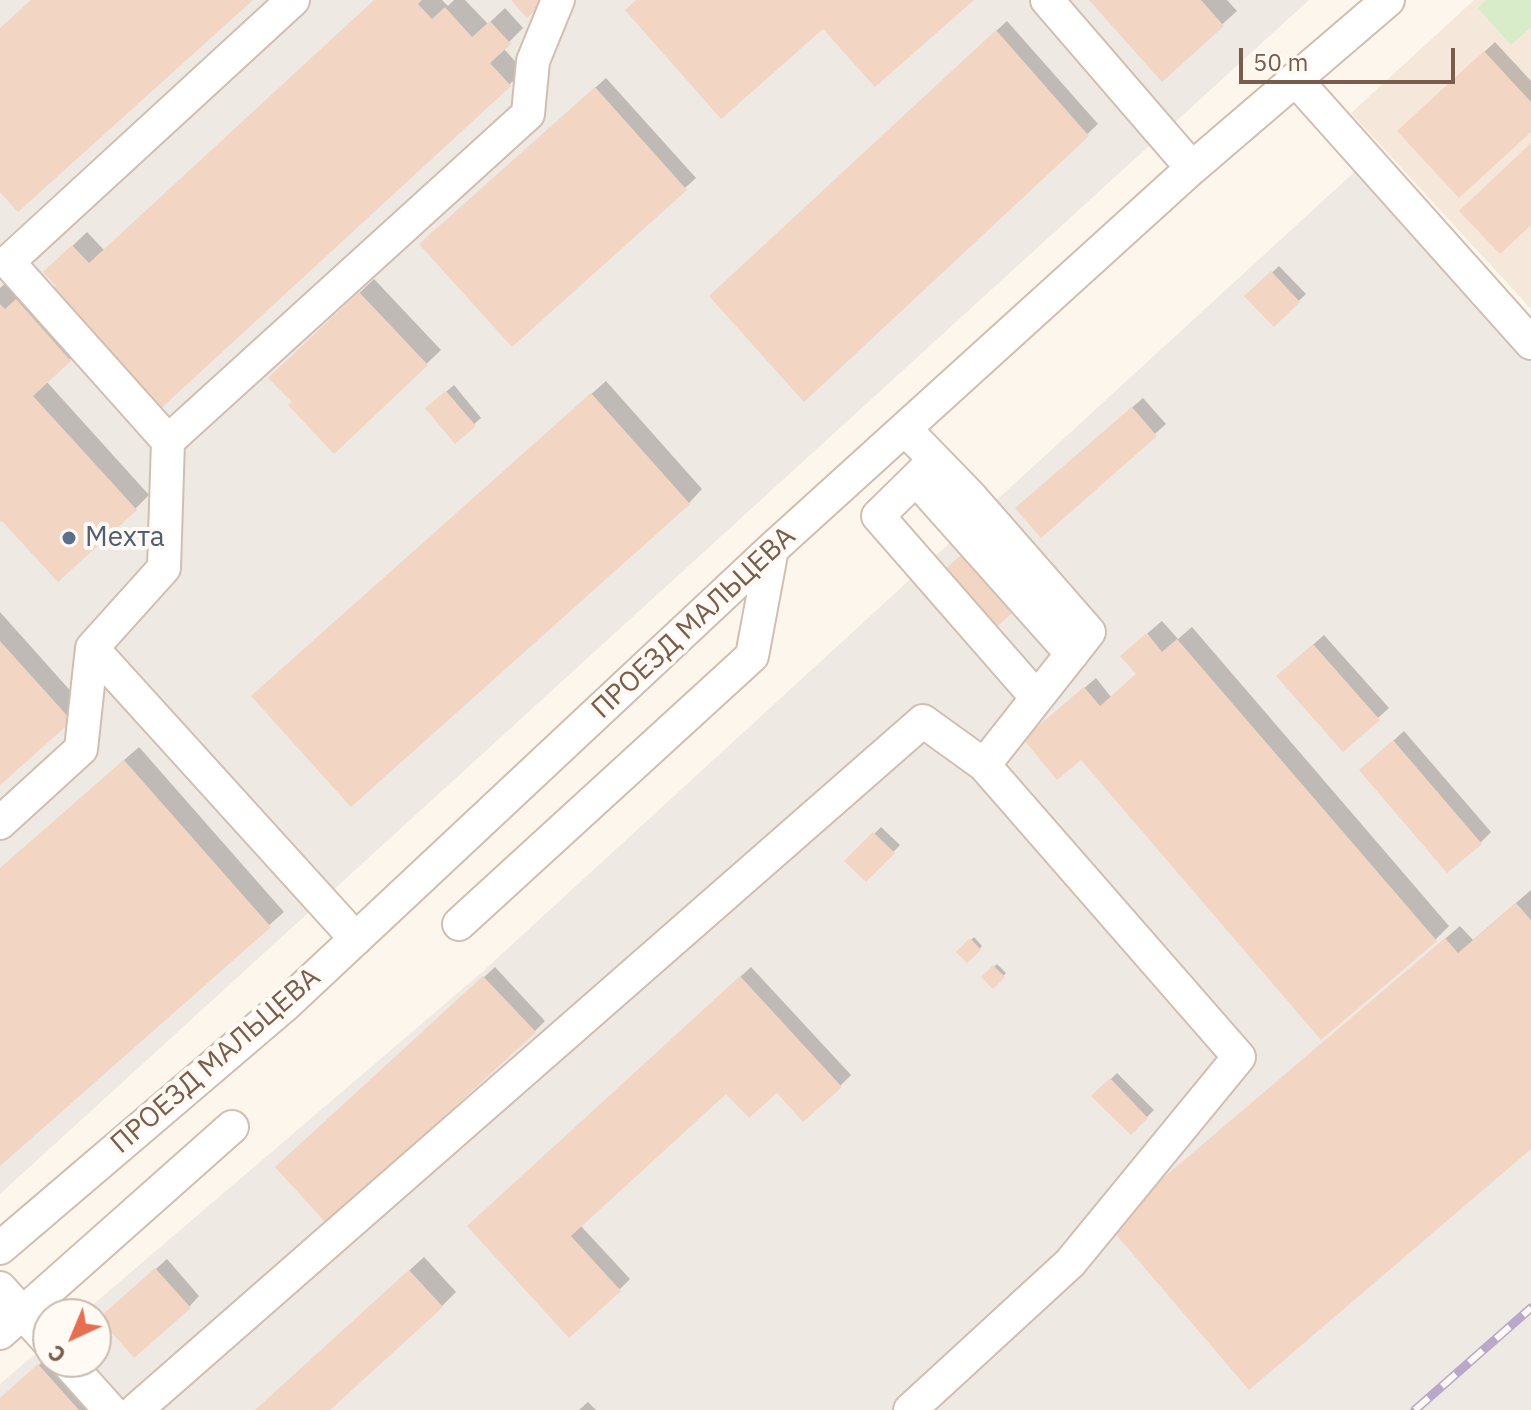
<!DOCTYPE html>
<html>
<head>
<meta charset="utf-8">
<style>
  body { margin:0 }
  #map { position:relative; width:1531px; height:1410px; overflow:hidden; background:#fdf6ec; font-family:"IBM Plex Sans",sans-serif }
  canvas { display:block }
  .north { position:absolute; left:32px; top:1298px; width:80px; height:80px; box-sizing:border-box; background:#fffaf3; border:2px solid #cabbb1; border-radius:50%; rotate:224deg; font-size:22px; font-weight:700; line-height:32px; text-align:center; color:#7a5c4d }
  .north::after { content:''; display:block; margin:auto; width:28px; height:36px; background:#e76f51; clip-path:polygon(50% 0,100% 100%,50% 72%,0 100%) }
  .scale { position:absolute; left:1239px; top:48px; width:216px; height:36px; box-sizing:border-box; border:4px solid #7a5c4d; border-top:0; padding-left:10px; font-size:24px; line-height:28px; white-space:nowrap; color:#7a5c4d; -webkit-text-stroke:6px #fffaf3; paint-order:stroke }
</style>
</head>
<body>
<div id="map">
<canvas width="1531" height="1410"></canvas>
<div class="north">С</div>
<div class="scale">50 m</div>
</div>
<script>
const c = document.querySelector('canvas').getContext('2d');
c.lineJoin = 'round';
function fill(path, color) { c.fillStyle = color; c.fill(path, 'evenodd'); }
function trace(path, color, width, dash) { c.strokeStyle = color; c.lineWidth = width; c.lineCap = dash ? 'butt' : 'round'; c.setLineDash(dash || []); c.stroke(path); }
function write(font, color, halo, rows, align = 'center') {
  c.font = font + ' "IBM Plex Sans",sans-serif'; c.lineWidth = 8; c.setLineDash([]); c.textBaseline = 'middle'; c.strokeStyle = halo; c.fillStyle = color; for (const [text, x, y, turn = 0] of rows) {
    c.save(); c.translate(x, y); c.rotate((+turn || 0) * Math.PI / 180); c.textAlign = isNaN(turn) ? turn : align; if (halo) c.strokeText(text, 0, 0); c.fillText(text, 0, 0); c.restore();
  }
}
const residential = new Path2D(`
  M1474 0H1531V309L1351 113Z`);
const industrial = new Path2D(`
  M0 0H1309L0 1194Z
  M1363 164 1531 349V1410H0V1384L48 1343V1362H96V1314H82L481 973Z`);
const green = new Path2D(`
  M1486 0H1531V27L1511 45 1478 8Z`);
const shadow = new Path2D(`
  M376 0H442L448 6 454 0H465L488 24 505 8 523 28 503 48 524 71 157 409 58 285 60 258 87 232 104 250Z
  M1092 0H1227L1237 11 1162 79Z
  M1007 21 1098 124 804 399 722 286Z
  M1495 42 1531 81V129L1410 120Z
  M606 78 696 178 512 344 436 230Z
  M1279 266 1306 294 1274 325 1247 296Z
  M374 279 441 350 335 451 294 402 285 364Z
  M7 282 84 346 46 381 149 495 135 509 2 518 0 520V288Z
  M606 381 702 489 689 503 268 682Z
  M454 385 481 418 455 441 434 402Z
  M1143 398 1166 424 1041 535 1028 498Z
  M0 612 84 706 0 783Z
  M1162 621 1178 639 1192 627 1449 926 1435 940 1084 760 1036 729 1096 678 1111 697 1138 673 1137 642Z
  M1324 635 1389 708 1378 718 1289 666Z
  M1404 731 1491 832 1480 843 1372 760Z
  M139 747 284 912 0 1163V869Z
  M881 827 900 845 866 880 847 861Z
  M1531 890V1147L1125 1212 1460 926 1473 940Z
  M974 937 982 946 967 961 959 952Z
  M997 964 1006 973 994 986 984 977Z
  M495 967 545 1021 535 1031 288 1157Z
  M751 967 851 1075 840 1086 726 1091 580 1225 630 1279 620 1289 480 1216Z
  M1117 1073 1154 1110 1131 1133 1094 1096Z
  M424 1257 456 1292 442 1306 327 1410H256Z
  M167 1259 199 1296 189 1307 112 1308Z
  M48 1357V1362H56L92 1403 85 1410H0V1399Z
  M588 1402 596 1410H579Z`);
const building = new Path2D(`
  M31 0H253L18 212 0 192V28Z
  M374 0H422L418 4 432 19 445 7 472 37 490 21 511 44 490 63 511 86 157 412 47 293 56 286 43 272 72 245 89 263Z
  M511 0H546L527 18Z
  M636 0H974L875 87 823 29 721 119 625 10Z
  M1089 0H1201L1224 26 1162 82Z
  M996 30 1089 136 804 402 709 296Z
  M1484 51 1531 102V132L1459 198 1397 131Z
  M595 87 687 190 512 347 419 244Z
  M1531 143V225L1500 254 1459 211Z
  M1271 271 1300 302 1274 327 1244 296Z
  M359 292 428 365 334 454 288 405 292 402 268 378Z
  M16 299 71 361 33 396 137 510 58 582 2 521 0 522V304L5 309Z
  M446 391 476 426 455 444 425 408Z
  M591 393 690 504 351 807 251 696Z
  M1132 407 1157 436 1041 538 1015 508Z
  M985 533 1037 591 977 644 926 587Z
  M1147 633 1162 652 1177 639 1437 941 1321 1040 1081 760 1057 780 1023 739 1084 687 1100 706 1136 674 1120 656Z
  M0 641 72 721 0 785Z
  M1313 644 1380 720 1343 752 1276 676Z
  M1393 740 1482 844 1447 873 1359 770Z
  M124 760 271 927 0 1166V868Z
  M873 832 895 853 866 882 844 861Z
  M1516 903 1531 920V1149L1249 1390 1108 1225 1445 938 1458 953Z
  M970 938 981 950 967 963 956 952Z
  M993 965 1005 977 993 989 981 977Z
  M483 976 536 1032 327 1224 275 1167Z
  M740 976 842 1087 803 1122 777 1093 749 1118 726 1094 571 1236 621 1291 569 1338 467 1226Z
  M1110 1078 1148 1118 1131 1135 1091 1096Z
  M155 1268 191 1308 134 1358 99 1318Z
  M409 1270 443 1307 330 1410H255Z
  M38 1364 79 1410H0V1398Z`);
const minor = new Path2D(`
  M1047 0 1192 168
  M1295 79 1531 343
  M905 429 971 497 1089 632 984 765 1239 1057 1070 1263 910 1410
  M168 441 8 262 293 0
  M935 460 878 516 1037 698
  M916 479 1072 654
  M92 648 356 939
  M0 823 81 749 92 648 164 568 168 441 528 114 533 61 558 0
  M459 924 752 656 772 549
  M0 1248 285 1005 772 549 1192 168 1388 0
  M0 1288 48 1341
  M0 1333 232 1127
  M67 1362 110 1410
  M136 1410 923 721 984 765`);
const rail = new Path2D(`
  M1415 1410 1531 1308`);
const markers = [
  [69,538,8,"#5c6f8a"]
];
const serviceNames = [
  ["Мехта",85,538]
];
const streetNames = [
  ["ПРОЕЗД МАЛЬЦЕВА",694,623,-43],
  ["ПРОЕЗД МАЛЬЦЕВА",216,1061,-41]
];
fill(residential, '#f5e8da');
fill(industrial, '#efe9e4');
fill(green, '#d8ecc9');
fill(shadow, '#0003');
fill(building, '#f3d5c3');
trace(minor, '#d1beb0', 36);
trace(minor, '#fff', 32);
trace(rail, '#b9a8c9', 9);
trace(rail, '#fffaf3', 6, [18]);
for (const [x, y, r, color] of markers) { const dot = new Path2D(); dot.arc(x, y, r, 0, 2 * Math.PI); c.fillStyle = color; c.fill(dot); trace(dot, '#fffaf3', 3); }
write('28px', '#4e5e75', '#fffaf3', serviceNames, 'left');
write('28px', '#7a5c4d', '#fffaf3', streetNames);
</script>
</body>
</html>
